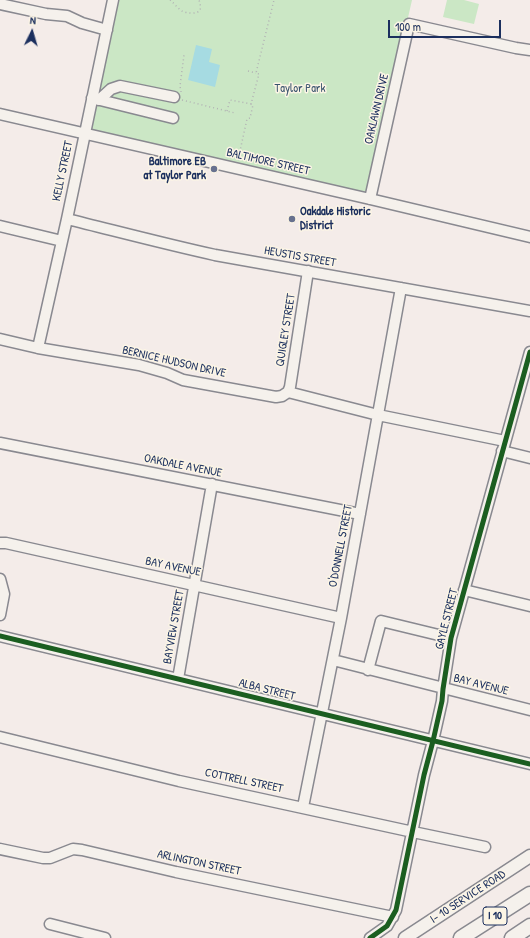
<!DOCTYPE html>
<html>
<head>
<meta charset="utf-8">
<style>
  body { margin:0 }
  #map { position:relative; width:530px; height:938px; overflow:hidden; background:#f4ece9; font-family:"Patrick Hand",sans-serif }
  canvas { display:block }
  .north { position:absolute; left:12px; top:12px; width:40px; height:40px; -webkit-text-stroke:3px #fcf5e5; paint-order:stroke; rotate:5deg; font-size:11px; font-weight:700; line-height:16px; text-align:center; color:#1b2f5e }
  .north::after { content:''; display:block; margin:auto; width:14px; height:18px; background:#1b2f5e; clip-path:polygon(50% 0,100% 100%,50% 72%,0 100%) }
  .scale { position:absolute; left:388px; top:20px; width:113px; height:18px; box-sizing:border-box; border:2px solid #1b2f5e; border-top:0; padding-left:5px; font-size:12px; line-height:14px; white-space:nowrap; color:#1b2f5e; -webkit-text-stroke:3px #fcf5e5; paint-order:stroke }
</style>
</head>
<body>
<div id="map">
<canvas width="530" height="938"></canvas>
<div class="north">N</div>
<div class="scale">100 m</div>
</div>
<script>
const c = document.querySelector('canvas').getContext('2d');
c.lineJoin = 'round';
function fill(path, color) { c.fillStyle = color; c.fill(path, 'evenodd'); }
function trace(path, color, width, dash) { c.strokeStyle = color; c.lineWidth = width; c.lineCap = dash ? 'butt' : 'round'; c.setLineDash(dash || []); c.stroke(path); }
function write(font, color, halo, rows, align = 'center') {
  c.font = font + ' "Patrick Hand",sans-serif'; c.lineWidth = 3; c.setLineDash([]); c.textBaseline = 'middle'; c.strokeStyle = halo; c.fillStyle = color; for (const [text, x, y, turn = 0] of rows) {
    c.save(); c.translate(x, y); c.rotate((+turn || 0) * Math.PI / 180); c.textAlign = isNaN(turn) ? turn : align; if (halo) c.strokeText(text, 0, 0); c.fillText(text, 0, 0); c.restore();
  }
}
const green = new Path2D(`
  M113 0H412L368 195 85 134Z
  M447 0H464L479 4 474 24 443 17Z`);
const water = new Path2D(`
  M196 45 212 49 209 62 220 65 215 87 188 80Z`);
const path = new Path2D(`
  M170 0C174 3 177 8 182 11 186 13 197 15 200 10 201 7 200 3 199 0
  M248 71 256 73
  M181 92 180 86 184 55
  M182 100 235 113
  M227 111 230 100 251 104
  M238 160 247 119 250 118 253 105 251 104 259 74 256 73 274 0`);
const minor = new Path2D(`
  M0 4 46 14 67 16 82 23 107 30
  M92 98 173 118
  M99 100 111 89 120 86 174 97
  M0 114 370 199 530 237
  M370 199 409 24 516 48 530 50
  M67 219C116 231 165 244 215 255L530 311
  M0 226 62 241
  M0 339 38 348 139 365 167 373 183 380 276 397 282 396 288 392 378 415 505 441
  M38 348 67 219 113 0
  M288 392 290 387 308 271
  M0 443 360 514
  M502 451 530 458
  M0 543H6L341 618
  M0 579 4 594 0 615
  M464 590 530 606
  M0 636 530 764
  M333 660 530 710
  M368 670 381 621 451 638
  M178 679 212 484
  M0 737 179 781 413 832 485 847
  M303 807 341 618 401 288
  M0 849 43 858H50L73 849 82 850 176 872 393 917
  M50 924 105 938
  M370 938 387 926 396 910 424 775 433 741 442 701 443 689 451 638 530 352`);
const major = new Path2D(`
  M405 938 530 856`);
const highway = new Path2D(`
  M461 938 530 894
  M512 938 530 926`);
const cycleway = new Path2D(`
  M0 636 530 764
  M370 938 387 926 396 910 424 775 433 741 442 701 443 689 451 638 530 352`);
const markers = [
  [214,169,4,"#67718f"],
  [292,219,4,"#67718f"]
];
const shields = [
  [495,916,24]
];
const shieldNames = [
  ["I 10",495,916]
];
const parkNames = [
  ["Taylor Park",300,89]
];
const streetNames = [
  ["OAKLAWN DRIVE",377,109,-77],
  ["BALTIMORE STREET",268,162,13],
  ["KELLY STREET",63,171,-78],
  ["HEUSTIS STREET",300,257,10],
  ["QUIGLEY STREET",286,330,-81],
  ["BERNICE HUDSON DRIVE",174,362,13],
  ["OAKDALE AVENUE",183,466,11],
  ["O'DONNELL STREET",341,546,-79],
  ["BAY AVENUE",173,567,12],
  ["GAYLE STREET",447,619,-76],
  ["BAYVIEW STREET",174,627,-80],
  ["BAY AVENUE",481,685,14],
  ["ALBA STREET",267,690,14],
  ["COTTRELL STREET",244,781,12],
  ["ARLINGTON STREET",199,863,12],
  ["I- 10 SERVICE ROAD",468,897,-33]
];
const poiNames = [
  ["Baltimore EB",206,162],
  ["at Taylor Park",206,176],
  ["Oakdale Historic",300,212,"left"],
  ["District",300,226,"left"]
];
fill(green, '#cbe7c5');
fill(water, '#a6dbe2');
trace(minor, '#898990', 13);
trace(major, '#898990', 15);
trace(highway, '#898990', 17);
trace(path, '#b2b2b4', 1.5, [1, 3]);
trace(minor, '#f5f1ec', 10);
trace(major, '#f5f1ec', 12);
trace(highway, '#f5f1ec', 14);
trace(cycleway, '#1b5e20', 5);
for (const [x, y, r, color] of markers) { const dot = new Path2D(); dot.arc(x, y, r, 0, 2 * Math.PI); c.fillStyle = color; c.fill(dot); trace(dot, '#fcf5e5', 1.5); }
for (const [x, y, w] of shields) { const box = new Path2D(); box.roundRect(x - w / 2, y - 9, w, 18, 3); c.fillStyle = '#fcf5e5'; c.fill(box); trace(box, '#1b2f5e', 1); }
write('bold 11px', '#1b2f5e', null, shieldNames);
write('12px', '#38536d', '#fcf5e5', parkNames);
write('12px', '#1b2f5e', '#fcf5e5', streetNames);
write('bold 12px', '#1b2f5e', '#fcf5e5', poiNames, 'right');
</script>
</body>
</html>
